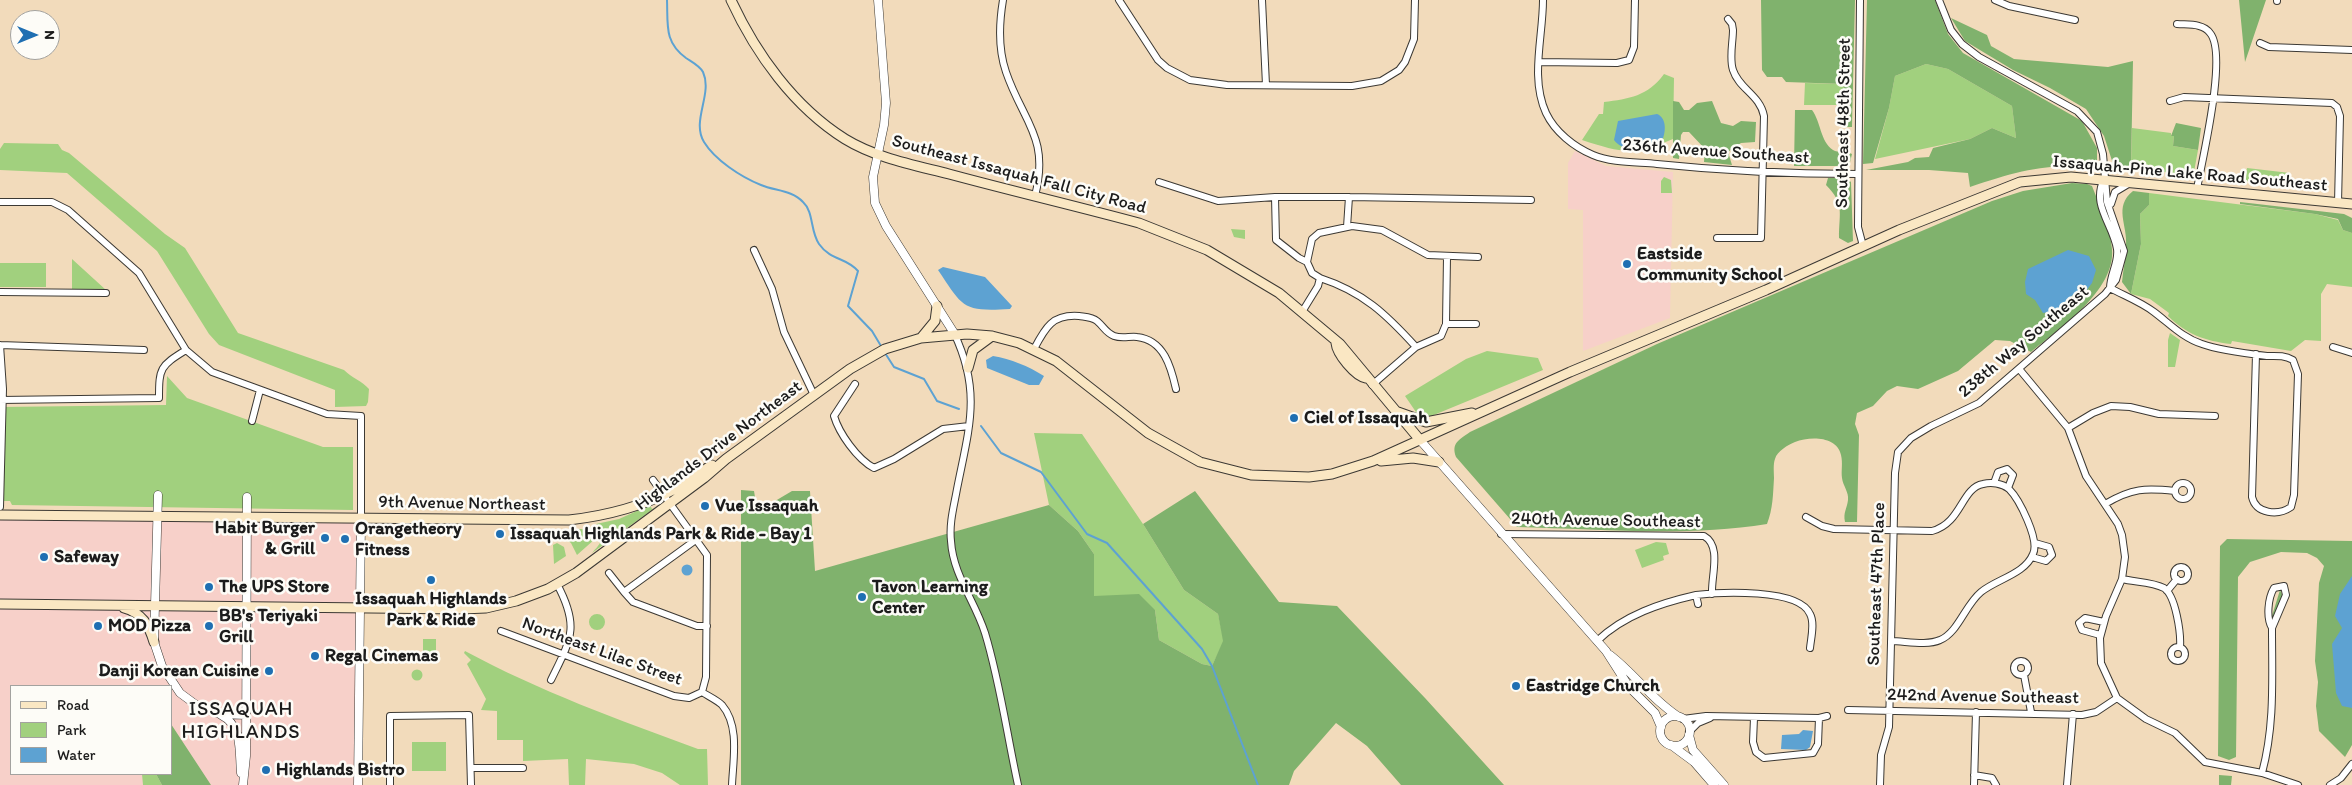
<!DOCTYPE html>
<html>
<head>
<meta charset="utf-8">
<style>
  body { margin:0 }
  #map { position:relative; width:2352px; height:785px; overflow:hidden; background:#f2dbbb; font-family:Itim,sans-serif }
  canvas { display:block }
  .legend { position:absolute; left:10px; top:685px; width:162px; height:90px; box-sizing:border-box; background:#fdfcf7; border:1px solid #a3a29f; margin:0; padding:6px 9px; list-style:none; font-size:15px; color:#1c1c1c }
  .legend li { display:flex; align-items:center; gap:10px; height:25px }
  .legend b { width:25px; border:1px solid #a3a29f }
  .north { position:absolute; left:10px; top:10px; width:50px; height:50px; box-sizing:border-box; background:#fdfcf7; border:1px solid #a3a29f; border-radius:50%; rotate:90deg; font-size:14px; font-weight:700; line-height:20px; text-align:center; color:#1c1c1c }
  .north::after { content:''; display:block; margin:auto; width:18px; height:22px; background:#1f6fb2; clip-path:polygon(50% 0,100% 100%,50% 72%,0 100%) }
</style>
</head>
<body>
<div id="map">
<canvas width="2352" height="785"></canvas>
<ul class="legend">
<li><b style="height:6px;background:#fae7c3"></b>Road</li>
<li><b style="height:14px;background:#a1d07e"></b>Park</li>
<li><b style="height:14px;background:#5da2d2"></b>Water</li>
</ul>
<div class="north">N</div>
</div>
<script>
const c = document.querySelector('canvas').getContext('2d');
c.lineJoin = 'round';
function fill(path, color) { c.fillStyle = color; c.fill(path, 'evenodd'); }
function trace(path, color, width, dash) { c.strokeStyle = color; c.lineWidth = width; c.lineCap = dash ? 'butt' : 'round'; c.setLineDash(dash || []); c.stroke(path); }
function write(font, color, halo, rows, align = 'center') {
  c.font = font + ' Itim,sans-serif'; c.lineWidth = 5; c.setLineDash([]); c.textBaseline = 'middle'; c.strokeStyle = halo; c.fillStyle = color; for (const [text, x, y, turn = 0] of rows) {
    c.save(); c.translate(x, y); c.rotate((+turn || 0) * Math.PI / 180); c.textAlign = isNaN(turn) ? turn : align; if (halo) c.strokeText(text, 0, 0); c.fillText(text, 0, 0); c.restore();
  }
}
const built = new Path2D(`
  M1575 151 1606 166 1673 172 1670 318 1583 351V210L1568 209V163Z
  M0 515 361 520 358 785H0ZM11 686H171V774H11Z`);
const green = new Path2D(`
  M1926 64 1948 69 2012 106 2016 138 1992 128 1970 139 1875 159 1889 108 1895 76Z
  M1664 74 1674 78 1673 139C1634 156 1622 153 1582 140L1599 114H1603L1604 102C1629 99 1648 96 1664 74Z
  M1805 83 1844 84 1843 105H1804Z
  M2132 128 2171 133V136H2174L2173 146 2198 150 2194 172 2188 175 2131 168Z
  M4 143 58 144 62 150 69 153 165 234 185 248 238 333 344 370C352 378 362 381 369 389L368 402 366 406 335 407V390L219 345 209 334 157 251 67 173 0 170V149Z
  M2247 168 2290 173 2289 186 2245 181Z
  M1664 177 1671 180 1672 193H1661V181Z
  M2149 193 2315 214 2338 220 2343 230 2352 233V287L2327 284 2321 294V341L2305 340 2291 351 2232 341 2231 344C2205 341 2186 334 2168 316L2169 313 2150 299 2131 294 2141 244 2140 214 2149 205Z
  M1231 229 1245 230V239L1234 237Z
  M72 259 106 290H72Z
  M0 263H46V287H0Z
  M2170 333 2180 340 2175 367H2168V340Z
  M1487 351 1538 358 1543 370 1429 417 1418 415 1405 396 1466 359Z
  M167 376 187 398 323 447H353V510L12 505 10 501H0V407L166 405Z
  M1034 433 1082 434 1143 524 1184 590 1218 614 1224 641 1212 666 1202 664 1159 640 1155 610 1094 596V554L1078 531 1049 505Z
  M650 505 652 509 656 507 592 553C600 544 609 535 596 524L619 519Z
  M581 529 592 531 595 539 577 555 571 543 559 534 569 530Z
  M1656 542 1666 543 1669 554 1663 556 1664 560 1642 568 1635 550Z
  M557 543 564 547 566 556 554 564 553 545Z
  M589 622a8 8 0 1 1 16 0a8 8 0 1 1-16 0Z
  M423 639H436V656L423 654Z
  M465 651C539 691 619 720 698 749H707L708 785H680L662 773 634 764 586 759 585 785H569L568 759 523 761V740H497V711L481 710 486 699 467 664 471 660 464 653Z
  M411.5 675a5.5 5.5 0 1 1 11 0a5.5 5.5 0 1 1-11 0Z
  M412 742H446V771H412Z
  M142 774H156L162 785H143Z`);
const forest = new Path2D(`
  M1761 0H1855L1852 127H1847V113L1843 105 1844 84 1786 82 1782 77H1767L1762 70Z
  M1867 0H1935L1948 34 1963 53 2082 121 2097 148V167C2046 163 2017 171 1970 187L1968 173 1929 170H1866L1908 162 1915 158 1929 157 1933 148 1970 139 1992 128 2016 138 2012 106 1948 69 1926 64 1895 76 1889 108 1873 163 1863 164Z
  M2239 0H2266L2245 62Z
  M1951 18 1987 35 1991 46 2014 59 2108 67 2133 61 2131 168 2115 170 2104 136 2086 109 2050 88 2013 70 1965 41Z
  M1673 101 1679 102 1684 110H1689L1697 103 1712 101 1721 123 1733 126 1741 121 1756 122 1755 142 1741 143 1728 152 1732 165 1704 162 1705 149 1689 132H1683L1681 135 1679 159 1673 158Z
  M1795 110H1812C1821 122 1820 141 1833 150 1838 153 1846 151 1852 154L1849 166H1794Z
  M2176 123 2201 128 2198 150 2173 146 2174 136H2171Z
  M1828 178H1846L1851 182 1853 241 1848 243 1839 238C1839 212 1845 204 1826 185Z
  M2072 183 2087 184 2092 186C2100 207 2110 227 2112 249 2116 290 2059 329 2031 352L2010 341 1995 340 1958 371 1918 389 1897 386 1887 391 1873 406 1857 413 1855 424 1859 435 1857 522H1845C1843 512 1847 509 1848 500 1849 492 1843 486 1842 478 1841 471 1843 463 1841 455 1837 436 1810 436 1795 442 1788 445 1777 451 1775 459 1773 464 1774 472 1774 478 1773 494 1773 509 1767 524 1685 537 1600 529 1517 527L1456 457C1451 443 1459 440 1470 432L1657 344 1992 201 2023 191Z
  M2133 191 2149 193V205L2140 214 2141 244 2131 294 2122 282C2123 270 2126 258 2126 246 2128 225 2113 207 2133 191Z
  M2240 202 2344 214 2352 218V233L2343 230 2338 219 2315 214 2240 204Z
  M741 490 754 491 757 509 765 507 792 491H810L815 571 1049 505 1078 531 1094 554V596L1139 594 1155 610 1159 640 1202 664 1212 666 1223 641 1218 614 1184 590 1143 524 1195 491 1279 602 1337 606 1425 698 1504 785H1401L1367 746 1336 723 1294 771 1289 785H741Z
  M2227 539 2352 541V745L2345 757 2319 731 2316 706 2318 682 2315 661 2319 583 2324 566 2317 558 2307 553 2281 552 2250 562 2238 577 2236 757 2229 760 2218 756 2220 546Z
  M2280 590 2283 596 2273 620 2271 619Z
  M171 724 211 785H162L156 774H171Z
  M2219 775 2232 776 2231 785H2219Z`);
const water = new Path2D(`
  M1657 114C1667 118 1666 132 1662 141 1647 146 1626 156 1614 140L1618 121Z
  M2068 250 2089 256 2096 270 2092 283 2086 291 2075 293 2056 311 2043 313 2035 300 2026 294 2025 282 2028 269Z
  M943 267 985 277 1012 306 1010 309C962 312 963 307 938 270Z
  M993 356C1011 359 1028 366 1044 376L1039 385H1029L987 368 986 360Z
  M681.5 570a5.5 5.5 0 1 1 11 0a5.5 5.5 0 1 1-11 0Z
  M2352 576V708L2342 706 2336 693 2332 644 2342 628 2335 616 2340 594Z
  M1803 730 1813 731 1810 747 1806 750 1781 749 1782 735 1799 734Z`);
const stream = new Path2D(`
  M667 0C668 25 664 42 686 58 692 62 700 66 703 72 713 94 691 121 704 142 715 160 741 177 761 185 775 191 792 190 803 202 814 212 810 231 819 244 831 261 846 257 858 271L848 306 872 331 881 346
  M885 353 894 367 924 379 937 401 959 409
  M981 426 1001 453 1041 472 1087 534 1107 543 1202 649 1212 666 1258 785`);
const minor = new Path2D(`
  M1003 0C999 24 998 49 1006 72 1023 122 1050 137 1035 196
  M1119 0 1158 60 1167 68 1190 80 1227 85 1352 86 1381 81 1399 70 1405 62 1414 39 1415 0
  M1262 0 1266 85
  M1543 0C1543 37 1530 78 1546 113 1555 132 1574 147 1593 155 1612 163 1636 162 1657 164 1724 171 1790 174 1858 174
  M1860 0 1858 227 1863 246
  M1995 0 2009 6 2075 20
  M2277 1V0
  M2177 24C2188 25 2203 23 2210 33 2228 54 2202 160 2197 189
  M2260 43 2269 47 2352 50
  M1539 62 1617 63 1629 60 1634 47 1635 0
  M2170 101 2184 97 2332 103 2337 107 2340 116 2338 203
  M2104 179C2091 205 2113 224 2117 249 2119 262 2110 275 2110 288
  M1159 182 1218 201 1275 197H1349L1531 200
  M1275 197 1276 240 1299 258 1307 262
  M0 202H52L68 210 139 273 186 350 212 372 327 414 361 416V520
  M2111 204 2115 192 2130 183
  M1347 227 1349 197
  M1717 238H1761L1764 116C1760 95 1739 89 1733 70 1729 58 1733 42 1733 30L1732 24 1728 19
  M754 250 772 289 784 332 814 395
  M1320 278C1363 292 1386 314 1416 347
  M2110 288C2125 296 2141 302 2154 312 2170 324 2183 338 2202 344 2218 350 2250 354 2267 356 2276 356 2284 355 2293 360L2298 374 2294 495 2291 507C2278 516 2256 514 2252 497L2256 354
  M0 292 106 293
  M1302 312 1318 286 1320 278 1312 273 1307 262 1312 239 1319 233 1352 226 1382 230 1428 255 1478 257
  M1446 324 1447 257
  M954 333C982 392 969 428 957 489 954 506 949 523 951 541 953 575 975 601 985 633 1000 682 1007 735 1018 785
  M0 345 3 389 0 507
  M0 345 144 350
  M2333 347 2352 353
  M1034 349C1045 328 1052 314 1079 316 1085 317 1092 317 1097 321 1104 327 1106 333 1114 336 1122 339 1130 336 1137 337 1164 340 1171 367 1176 389
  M2020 370 2068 428 2086 476 2118 524 2122 535 2125 557 2122 579 2106 616 2100 638 2101 663 2117 698 2146 719 2175 733 2205 762 2262 773 2298 785
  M855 384 834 416C839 433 857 459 874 468L894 459 943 429 969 426
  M1372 385 1416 347 1441 336 1446 324H1476
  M0 400 159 398C159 368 160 366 186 350
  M252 421 260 390
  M2068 428 2093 413 2111 406 2130 407 2159 414 2215 416
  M1994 483 1998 472 2007 469 2013 475 2008 488
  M2175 491a8 8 0 1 1 16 0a8 8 0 1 1-16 0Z
  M2105 504C2132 488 2145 488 2175 491
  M1806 517 1822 526 1834 529 1932 531C1962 523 1961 488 1983 484 1991 482 2002 483 2009 489 2019 499 2040 540 2033 554 2025 574 1997 579 1981 592 1965 605 1958 633 1940 640 1927 646 1905 641 1891 641
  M1501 534 1704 536C1722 546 1711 576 1712 594
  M697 539 624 592 633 602 697 626H707
  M2032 557 2046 561 2052 555 2049 547 2035 543
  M2174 574a7 7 0 1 1 14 0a7 7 0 1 1-14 0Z
  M609 573 624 592
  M2122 579C2134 582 2153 582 2164 588 2176 596 2181 634 2180 647
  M2167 591 2177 579
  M1698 604 1696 595C1720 592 1799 588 1810 614 1815 623 1811 638 1810 648
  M501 631 674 696 689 698 702 692 706 677 707 555 653 480
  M2100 635 2082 630 2079 623 2085 618 2104 622
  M1597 641C1624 615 1661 603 1696 595
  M2171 654a7 7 0 1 1 14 0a7 7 0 1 1-14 0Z
  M2014 668a7 7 0 1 1 14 0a7 7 0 1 1-14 0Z
  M2024 675 2031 712
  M551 680C571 639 580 627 557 584
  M702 692C708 696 717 700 722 705 740 726 733 760 732 785
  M1848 710 2082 715 2096 712 2117 698
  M1754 718 1753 742 1756 752 1764 758 1813 753 1818 744 1819 718
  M1683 719 1706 716 1819 718 1827 716
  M1689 732 1698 723 1710 718
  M471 768H523
  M2262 773C2275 725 2272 678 2272 628 2266 618 2268 598 2274 588L2284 586 2286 595 2272 628
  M1974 775 1992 778 1996 785
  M390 785V716L469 715 471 785
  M1880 785 1881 755 1889 727 1895 473 1898 452 1911 438 1931 426 1979 403 2105 294 2116 280 2124 251 2107 202 2103 154 2097 132 2077 111 1979 57 1962 44 1951 30 1939 0
  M1974 785 1976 712
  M2067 785 2073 714
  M2330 785 2341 778 2352 764`);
const tertiary = new Path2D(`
  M878 0 886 103 884 125 873 177 875 203 886 226 954 333
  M1420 440 1606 651 1629 687 1655 713 1661 727
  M158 495 154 642 162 666 180 693 199 707 220 714 246 715
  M1610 655C1635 674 1652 700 1679 717
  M221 715C243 726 239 751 241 773
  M1660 731a15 15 0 1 1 30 0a15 15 0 1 1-30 0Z
  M1689 735 1693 750 1724 785
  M1671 745 1694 762 1714 785
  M243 785 246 756 247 497
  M358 785 361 520`);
const secondary = new Path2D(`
  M731 0C756 54 794 107 845 139 876 158 914 165 949 174 1012 191 1076 206 1139 223L1207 250 1279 293 1340 344 1420 440
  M921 338 935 321 937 306
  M1336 343C1337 354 1355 376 1366 378
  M968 368 973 350 992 336
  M1398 412 1426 422 1472 413
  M1381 461 1413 458 1439 462
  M0 515 569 520C604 516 641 507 673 490 686 483 699 473 712 465
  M0 604 462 609 486 608 516 601 548 589 576 573 704 478 726 459 850 369 885 349 921 338 967 334 992 336 1019 343 1056 361 1148 433 1200 462 1251 475 1309 477 1332 474 1373 461 1570 372 1766 290 1899 230 2020 182 2071 177 2352 204
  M124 608C142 613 149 625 154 642`);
const markers = [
  [1627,264,5,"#1f6fb2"],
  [1294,418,5,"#1f6fb2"],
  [705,506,5,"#1f6fb2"],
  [500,534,5,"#1f6fb2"],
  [325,538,5,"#1f6fb2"],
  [345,539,5,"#1f6fb2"],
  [44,557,5,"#1f6fb2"],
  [431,580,5,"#1f6fb2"],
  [209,587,5,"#1f6fb2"],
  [862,597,5,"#1f6fb2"],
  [98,626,5,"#1f6fb2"],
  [209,626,5,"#1f6fb2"],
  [315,656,5,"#1f6fb2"],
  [269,671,5,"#1f6fb2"],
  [1516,686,5,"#1f6fb2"],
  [266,770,5,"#1f6fb2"]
];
const streetNames = [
  ["Southeast 48th Street",1844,123,-89],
  ["236th Avenue Southeast",1716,152,4],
  ["Issaquah-Pine Lake Road Southeast",2190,174,5],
  ["Southeast Issaquah Fall City Road",1019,175,15],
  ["238th Way Southeast",2024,342,-40],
  ["Highlands Drive Northeast",719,446,-37],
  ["9th Avenue Northeast",462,504,1],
  ["240th Avenue Southeast",1606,521,1],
  ["Southeast 47th Place",1877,584,-88],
  ["Northeast Lilac Street",602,652,20],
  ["242nd Avenue Southeast",1983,697,1]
];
const poiNames = [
  ["Eastside",1637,254],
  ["Community School",1637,275],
  ["Ciel of Issaquah",1304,418],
  ["Vue Issaquah",715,506],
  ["Habit Burger",315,528,"right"],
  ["& Grill",315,549,"right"],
  ["Orangetheory",355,529],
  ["Fitness",355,550],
  ["Issaquah Highlands Park & Ride - Bay 1",510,534],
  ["Safeway",54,557],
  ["The UPS Store",219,587],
  ["Tavon Learning",872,587],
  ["Center",872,608],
  ["Issaquah Highlands",431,599,"center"],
  ["Park & Ride",431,620,"center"],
  ["BB's Teriyaki",219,616],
  ["Grill",219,637],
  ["MOD Pizza",108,626],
  ["Regal Cinemas",325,656],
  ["Danji Korean Cuisine",259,671,"right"],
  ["Eastridge Church",1526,686],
  ["Highlands Bistro",276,770]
];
const quarterNames = [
  ["ISSAQUAH",241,710],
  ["HIGHLANDS",241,733]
];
fill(built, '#f7d0c9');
fill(green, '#a1d07e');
fill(forest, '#80b26d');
fill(water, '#5da2d2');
trace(stream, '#5da2d2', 2);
trace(minor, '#3c3934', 8);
trace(tertiary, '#3c3934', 9);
trace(secondary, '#3c3934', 11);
trace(minor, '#fff', 6);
trace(tertiary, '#fff', 8);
trace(secondary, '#fae7c3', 9);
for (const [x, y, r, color] of markers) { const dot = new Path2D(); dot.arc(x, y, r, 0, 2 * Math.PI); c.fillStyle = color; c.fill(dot); trace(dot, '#fdfcf7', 2); }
write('18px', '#1c1c1c', '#fdfcf7', streetNames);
write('bold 18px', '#1c1c1c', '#fdfcf7', poiNames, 'left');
c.letterSpacing = '1px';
write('20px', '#1c1c1c', '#fdfcf7', quarterNames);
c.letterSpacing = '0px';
</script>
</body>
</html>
